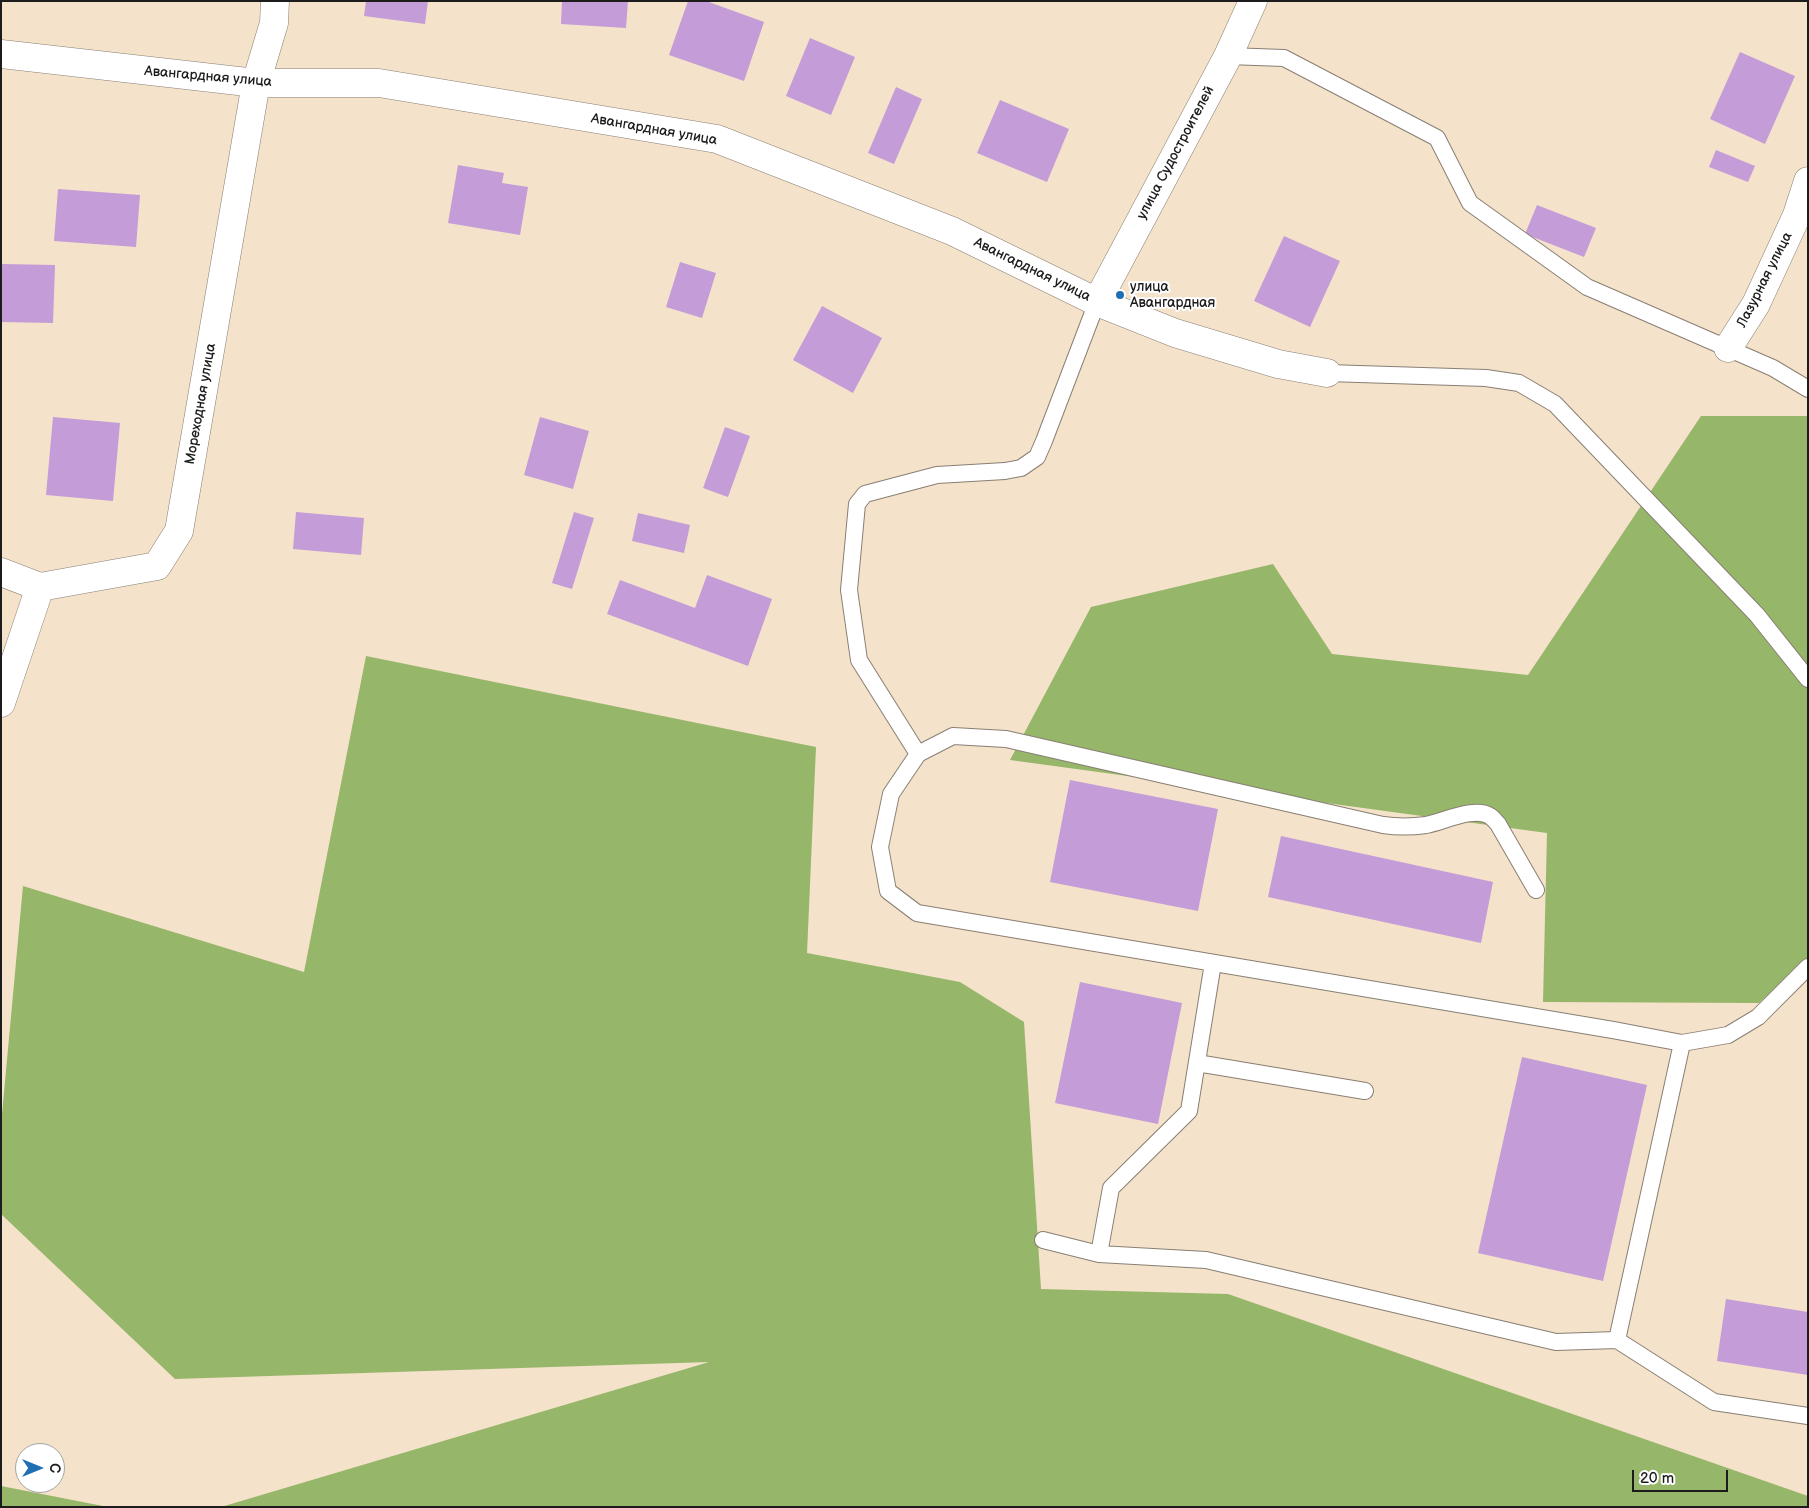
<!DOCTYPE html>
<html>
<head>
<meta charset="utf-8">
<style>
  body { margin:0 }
  #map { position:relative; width:1809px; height:1508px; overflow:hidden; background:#f5e2ca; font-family:"Balsamiq Sans",sans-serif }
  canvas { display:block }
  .frame { position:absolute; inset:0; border:2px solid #1c1c1c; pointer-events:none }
  .north { position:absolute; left:15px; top:1443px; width:50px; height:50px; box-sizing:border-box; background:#fff; border:1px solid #a4a4a4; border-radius:50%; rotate:90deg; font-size:14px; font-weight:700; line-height:20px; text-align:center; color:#1c1c1c }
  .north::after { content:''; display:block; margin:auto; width:18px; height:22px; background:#1f6fb2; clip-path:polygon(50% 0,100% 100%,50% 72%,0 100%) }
  .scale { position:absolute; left:1632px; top:1470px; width:96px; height:22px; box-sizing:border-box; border:2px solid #1c1c1c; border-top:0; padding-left:6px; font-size:15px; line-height:18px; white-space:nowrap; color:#1c1c1c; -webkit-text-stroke:4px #fff; paint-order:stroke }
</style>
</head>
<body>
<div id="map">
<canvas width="1809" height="1508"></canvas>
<div class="frame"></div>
<div class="north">С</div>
<div class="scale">20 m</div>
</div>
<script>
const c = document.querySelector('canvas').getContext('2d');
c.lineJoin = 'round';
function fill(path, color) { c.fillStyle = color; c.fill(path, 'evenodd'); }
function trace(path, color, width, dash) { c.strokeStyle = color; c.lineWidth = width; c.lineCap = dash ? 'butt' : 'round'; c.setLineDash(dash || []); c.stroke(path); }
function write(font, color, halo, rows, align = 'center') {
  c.font = font + ' "Balsamiq Sans",sans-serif'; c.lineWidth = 4; c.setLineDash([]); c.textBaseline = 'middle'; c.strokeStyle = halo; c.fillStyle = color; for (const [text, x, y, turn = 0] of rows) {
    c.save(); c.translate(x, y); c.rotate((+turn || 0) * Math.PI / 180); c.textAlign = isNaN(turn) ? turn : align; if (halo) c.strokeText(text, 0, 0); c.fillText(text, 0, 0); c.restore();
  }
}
const forest = new Path2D(`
  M1701 416H1808V958L1759 1003 1543 1002 1547 833 1010 760 1091 607 1273 564 1332 654 1528 675Z
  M366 656 816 747 807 953 960 982 1024 1022 1041 1289 1228 1294 1808 1496V1507H221L709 1362 175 1379 1 1214V1125L23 886 304 972Z
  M1 1486 108 1507H1Z`);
const building = new Path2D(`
  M366 1H428L425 24 364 16Z
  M562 1H628L626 28 561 24Z
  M688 1H706L764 22 744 81 669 55Z
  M810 38 855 57 831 115 786 96Z
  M1740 52 1795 76 1765 144 1710 119Z
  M896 87 922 99 894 164 868 153Z
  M1000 100 1069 129 1047 182 977 153Z
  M1716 150 1755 166 1748 182 1709 167Z
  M458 165 504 173 502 183 528 187 520 235 448 223Z
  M58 189 140 195 136 247 54 241Z
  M1537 205 1596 228 1584 257 1525 234Z
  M1284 236 1340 261 1310 327 1254 301Z
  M680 262 716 273 702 318 666 307Z
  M1 264 55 265 53 323 1 322Z
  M822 306 882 338 853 393 793 360Z
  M53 417 120 423 113 501 46 495Z
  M540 417 589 431 573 489 524 475Z
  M725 427 750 436 728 497 703 488Z
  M296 512 364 518 361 555 293 549Z
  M574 512 594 518 572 589 552 583Z
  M638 513 690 525 684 553 632 541Z
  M707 575 772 599 748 666 607 614 620 580 695 608Z
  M1070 780 1218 809 1198 911 1050 882Z
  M1281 836 1493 882 1481 943 1268 897Z
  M1080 982 1182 1003 1158 1124 1055 1103Z
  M1522 1057 1647 1085 1603 1281 1478 1253Z
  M1726 1299 1808 1312V1375L1717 1361Z`);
const lane = new Path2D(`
  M1228 56 1284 58 1437 138 1470 203 1587 287 1773 368 1808 389
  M1327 373 1486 378 1519 383 1555 404 1757 615 1808 679
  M918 754 859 660 849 590 857 504 865 494 937 475 1005 471 1021 468 1037 457 1044 441 1097 302
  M1536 890 1498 824C1496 822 1493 818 1490 816 1474 806 1443 822 1426 825 1411 827 1398 827 1383 825L1006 739 953 736 918 754 891 794 880 847 888 891 917 913 1613 1030 1682 1043 1728 1035 1758 1017 1808 967
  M1682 1043 1617 1340 1714 1402 1808 1416
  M1197 1063 1365 1091
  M1043 1240 1099 1254 1206 1260 1556 1342 1617 1340
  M1099 1254 1111 1188 1189 1111 1213 963`);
const street = new Path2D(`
  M1 54 256 83H379L717 139 952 231 1097 302 1175 333 1278 364 1327 373
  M1097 302 1228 56 1253 1
  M1728 348 1756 304 1797 215 1808 181
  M1 572 40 587
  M40 587 157 566 179 531 256 83 274 23 275 1
  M1 703 40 587`);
const markers = [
  [1120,295,5,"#1f6fb2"]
];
const streetNames = [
  ["Авангардная улица",208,77,5],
  ["Авангардная улица",654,130,10],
  ["улица Судостроителей",1176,153,-62],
  ["Авангардная улица",1032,270,26],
  ["Лазурная улица",1765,280,-63],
  ["Мореходная улица",201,404,-80]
];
const poiNames = [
  ["улица",1130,287],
  ["Авангардная",1130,303]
];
fill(forest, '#96b66a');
fill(building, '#c39cd8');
trace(lane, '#887f73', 18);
trace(street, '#887f73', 29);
trace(lane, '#fff', 16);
trace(street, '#fff', 28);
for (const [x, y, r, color] of markers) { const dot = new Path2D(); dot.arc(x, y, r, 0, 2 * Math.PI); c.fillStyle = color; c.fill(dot); trace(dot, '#fff', 2); }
write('14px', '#1c1c1c', '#fff', streetNames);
write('14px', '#1c1c1c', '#fff', poiNames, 'left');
</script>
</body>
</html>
